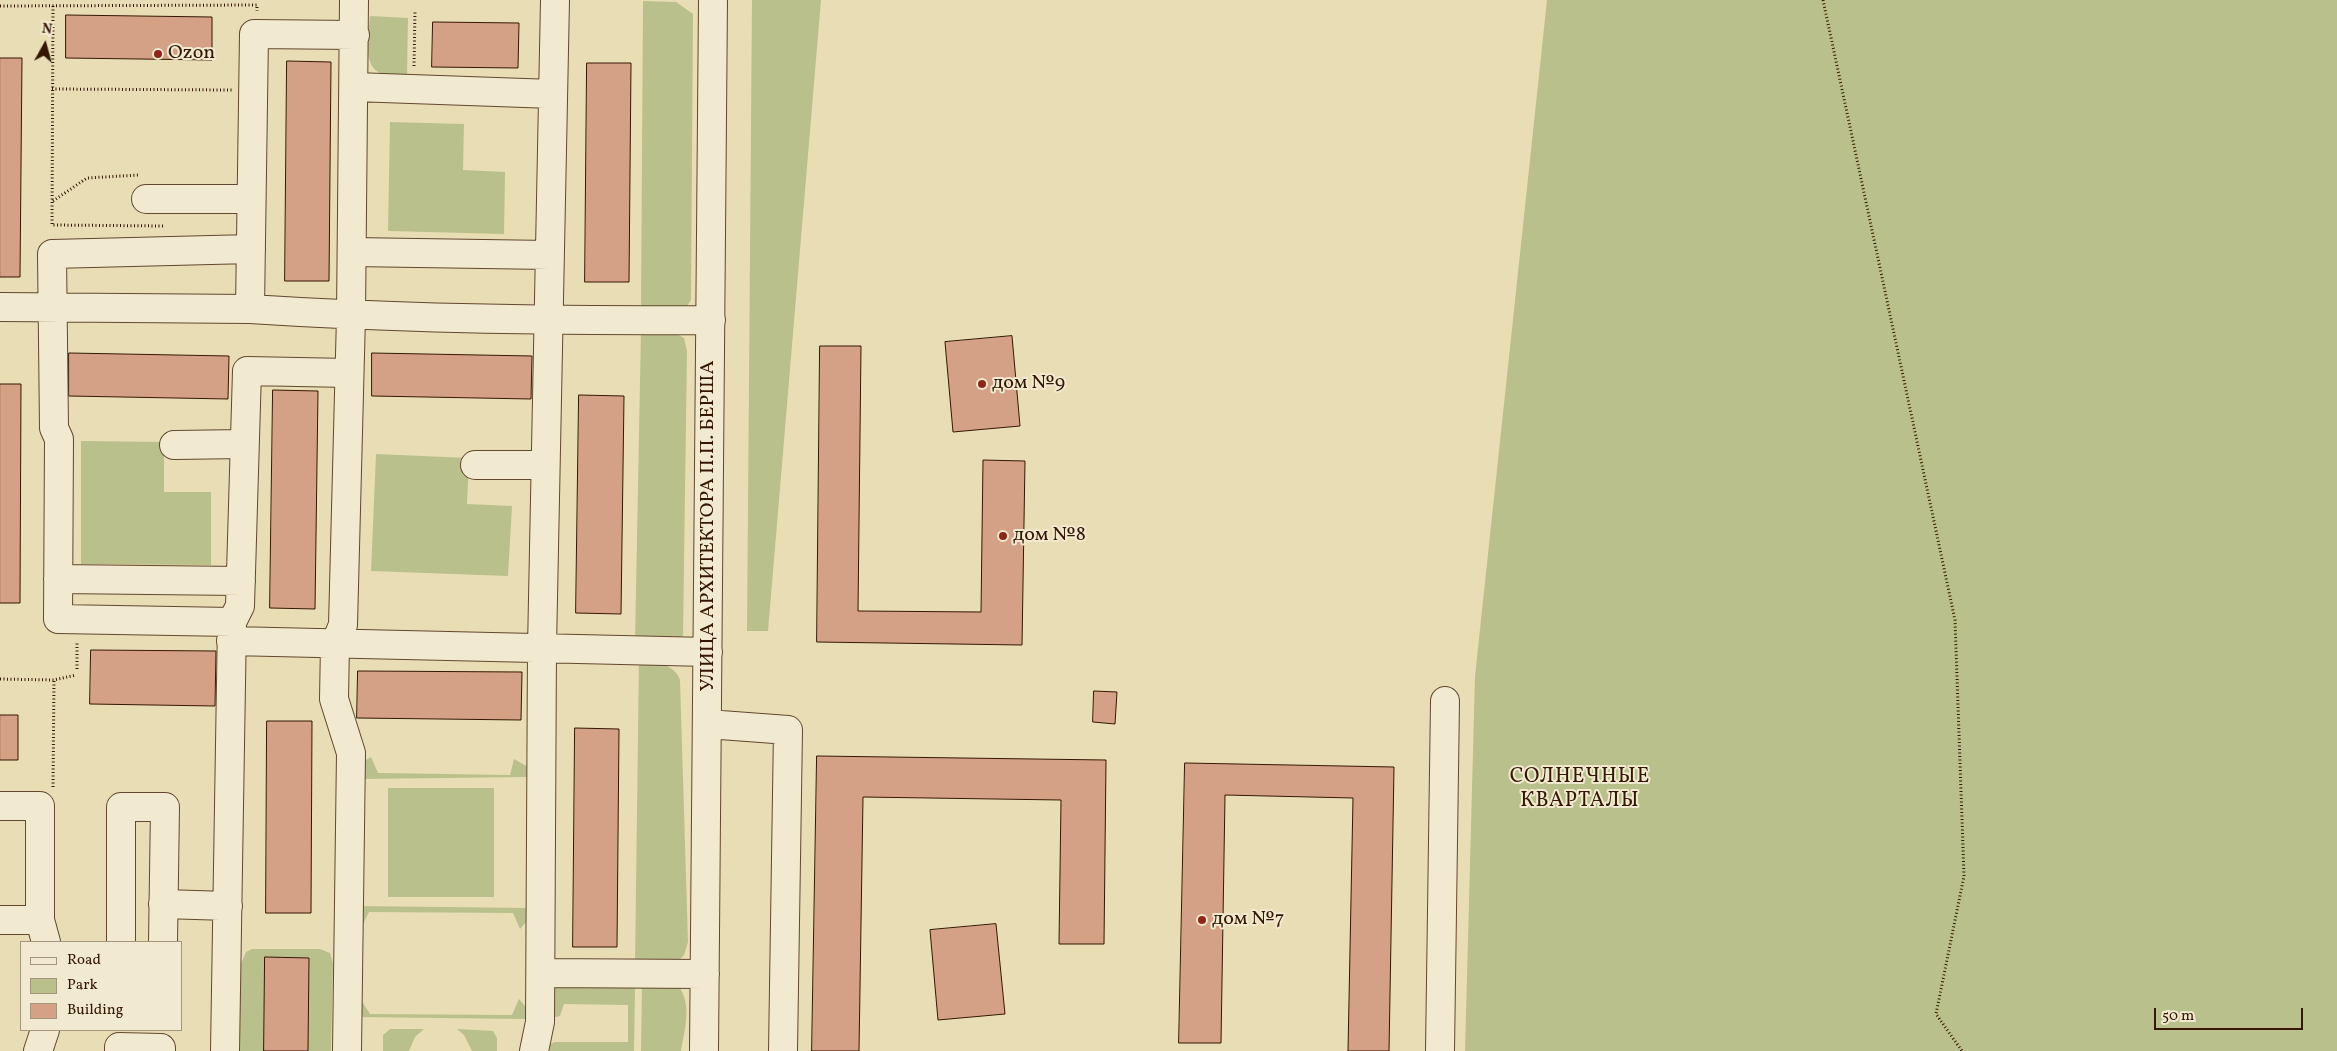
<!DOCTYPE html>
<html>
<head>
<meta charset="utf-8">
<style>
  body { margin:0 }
  #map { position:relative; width:2337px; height:1051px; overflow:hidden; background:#e9ddb6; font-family:Vollkorn,serif }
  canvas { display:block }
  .legend { position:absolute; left:20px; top:941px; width:162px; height:90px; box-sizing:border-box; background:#f1e9d0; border:1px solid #a5957d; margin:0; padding:6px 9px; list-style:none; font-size:15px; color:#341700 }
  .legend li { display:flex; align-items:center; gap:10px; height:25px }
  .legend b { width:25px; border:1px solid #a5957d }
  .north { position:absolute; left:20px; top:20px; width:50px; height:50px; -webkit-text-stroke:4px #f1e9d0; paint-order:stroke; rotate:7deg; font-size:14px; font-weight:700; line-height:20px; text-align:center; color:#341700 }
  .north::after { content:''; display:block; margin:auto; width:18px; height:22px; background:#341700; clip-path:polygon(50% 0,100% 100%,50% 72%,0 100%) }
  .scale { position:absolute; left:2154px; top:1008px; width:149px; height:22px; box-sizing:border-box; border:2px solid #341700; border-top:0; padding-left:6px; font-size:15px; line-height:18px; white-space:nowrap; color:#341700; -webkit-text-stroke:4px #f1e9d0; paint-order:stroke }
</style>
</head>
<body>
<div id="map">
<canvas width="2337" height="1051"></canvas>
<ul class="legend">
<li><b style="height:6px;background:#f1e9d0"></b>Road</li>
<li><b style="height:14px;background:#bac08b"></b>Park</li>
<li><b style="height:14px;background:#d5a186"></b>Building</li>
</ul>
<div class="north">N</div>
<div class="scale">50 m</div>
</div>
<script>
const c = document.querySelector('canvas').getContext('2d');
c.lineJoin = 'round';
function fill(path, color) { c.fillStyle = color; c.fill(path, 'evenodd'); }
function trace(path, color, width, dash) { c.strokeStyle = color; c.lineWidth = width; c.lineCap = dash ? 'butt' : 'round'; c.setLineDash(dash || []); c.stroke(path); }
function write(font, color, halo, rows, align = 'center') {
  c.font = font + ' Vollkorn,serif'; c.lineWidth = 4; c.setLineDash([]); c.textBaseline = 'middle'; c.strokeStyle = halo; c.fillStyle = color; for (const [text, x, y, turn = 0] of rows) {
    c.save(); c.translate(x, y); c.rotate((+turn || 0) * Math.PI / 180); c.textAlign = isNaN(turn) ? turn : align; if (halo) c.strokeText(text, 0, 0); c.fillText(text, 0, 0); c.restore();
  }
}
const green = new Path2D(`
  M752 0H821L768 631H747Z
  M1547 0H2337V1051H1465L1475 676Z
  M643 1 676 2 693 14 691 300 685 309 641 307Z
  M370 16 408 18 407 75C400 75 390 76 383 74 361 68 369 34 370 16Z
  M390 122 464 124 463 170 505 172 504 234 388 231Z
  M641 329 673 332 684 338 687 351 683 635 677 643 635 642Z
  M81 441 164 442V492H211V565L81 564Z
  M376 454 469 458 467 504 512 506 508 576 371 571Z
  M639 657C654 662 675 664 680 680L688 942 684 955 675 964 635 965Z
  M371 757 378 773 510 775 514 759 528 767 530 777 357 779 364 761Z
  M388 788H494V897H388Z
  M356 906 529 908 526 922 520 929 513 913 369 912 361 928Z
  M252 949H320L330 953 333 963 331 1051H238L240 966 246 952Z
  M642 982 679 986C692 1007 685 1028 681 1051H641Z
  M559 986 635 987 634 1051H550V1044L555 1042H628V1005L564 1004 560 1016 551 1018 553 990Z
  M519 999 525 1006 526 1019 354 1017 361 1000 370 1014 512 1015Z
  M390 1029H424L415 1037 409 1051H383V1035Z
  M457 1029 493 1031 497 1038V1051H472L464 1035Z`);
const building = new Path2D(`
  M66 15 212 17V60L66 58Z
  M433 22 519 23 518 68 432 67Z
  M0 58H22L20 277H0Z
  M287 61 331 62 329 281H285Z
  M587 63H631L629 282H585Z
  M1012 336 1020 426 953 432 945 342Z
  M820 346H861L858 611 981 612 983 460 1025 461 1022 645 817 642Z
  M69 353 229 356 228 399 69 396Z
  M372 353 532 356 531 399 372 396Z
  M0 384H21L20 603H0Z
  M273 390 318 391 315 609 270 608Z
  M579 395 624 396 621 614 576 613Z
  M91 650 216 651 215 706 90 704Z
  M358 671 522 672 521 720 357 718Z
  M1094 691 1117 692 1115 724 1093 722Z
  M0 715H18V760H0Z
  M267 721H312L311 913H266Z
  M575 728 619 729 617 947H573Z
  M817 756 1106 760 1104 944H1059L1061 800 863 797 859 1051H812Z
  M1185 763 1394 767 1389 1051H1348L1353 798 1225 795 1221 1043H1179Z
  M996 924 1005 1014 938 1020 930 930Z
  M265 957 309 958 308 1051H264Z`);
const path = new Path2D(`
  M1823 0 1955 620 1964 876 1936 1014 1962 1051
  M0 6 257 5V11
  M53 6 52 225 165 226
  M414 66 415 11
  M52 89 232 90
  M53 201 87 178 139 175
  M77 669V642
  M0 679 54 680 76 675
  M53 787 54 680`);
const minor = new Path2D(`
  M355 35 254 34 250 309C403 319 557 321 711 320
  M354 87 553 94
  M146 199H251
  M352 252 549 255
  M0 307 250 309
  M174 445 244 444
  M475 465H545
  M58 579 241 581
  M232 622 58 619 59 439 54 428 52 254 251 249
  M231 641 708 652
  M707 724 788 730 783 1051
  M0 806H40V920L46 942
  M163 904 228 906
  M0 920H40
  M121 942V807H165L163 942
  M541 973 705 974
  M38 1051 45 1030
  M119 1051V1047L161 1048V1051
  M225 1051 232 622 240 606 247 371 349 373
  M347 1051 351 753 334 699 335 644 343 625 351 316 354 0
  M534 1051 540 1022 542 648 555 0
  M704 1051 713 0
  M1440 1051 1445 701`);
const markers = [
  [158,54,5,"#8f2418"],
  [982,384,5,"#8f2418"],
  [1003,536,5,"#8f2418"],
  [1202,920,5,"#8f2418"]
];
const poiNames = [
  ["Ozon",168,54],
  ["дом №9",992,384],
  ["дом №8",1013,536],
  ["дом №7",1212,920]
];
const streetNames = [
  ["УЛИЦА АРХИТЕКТОРА П.П. БЕРША",709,526,-90]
];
const neighbourhoodNames = [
  ["СОЛНЕЧНЫЕ",1580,778],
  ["КВАРТАЛЫ",1580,802]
];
fill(green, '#bac08b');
fill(building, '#d5a186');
trace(building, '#341700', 1);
trace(minor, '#61482e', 30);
trace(path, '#341700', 3, [1, 2.5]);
trace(minor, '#f1e9d0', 28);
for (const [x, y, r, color] of markers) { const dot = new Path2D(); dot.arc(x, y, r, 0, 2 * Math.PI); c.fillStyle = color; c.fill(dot); trace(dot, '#f1e9d0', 2); }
write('20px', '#341700', '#f1e9d0', poiNames, 'left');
write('20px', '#341700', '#f1e9d0', streetNames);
c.letterSpacing = '1px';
write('21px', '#341700', '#f1e9d0', neighbourhoodNames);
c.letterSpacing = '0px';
</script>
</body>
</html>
